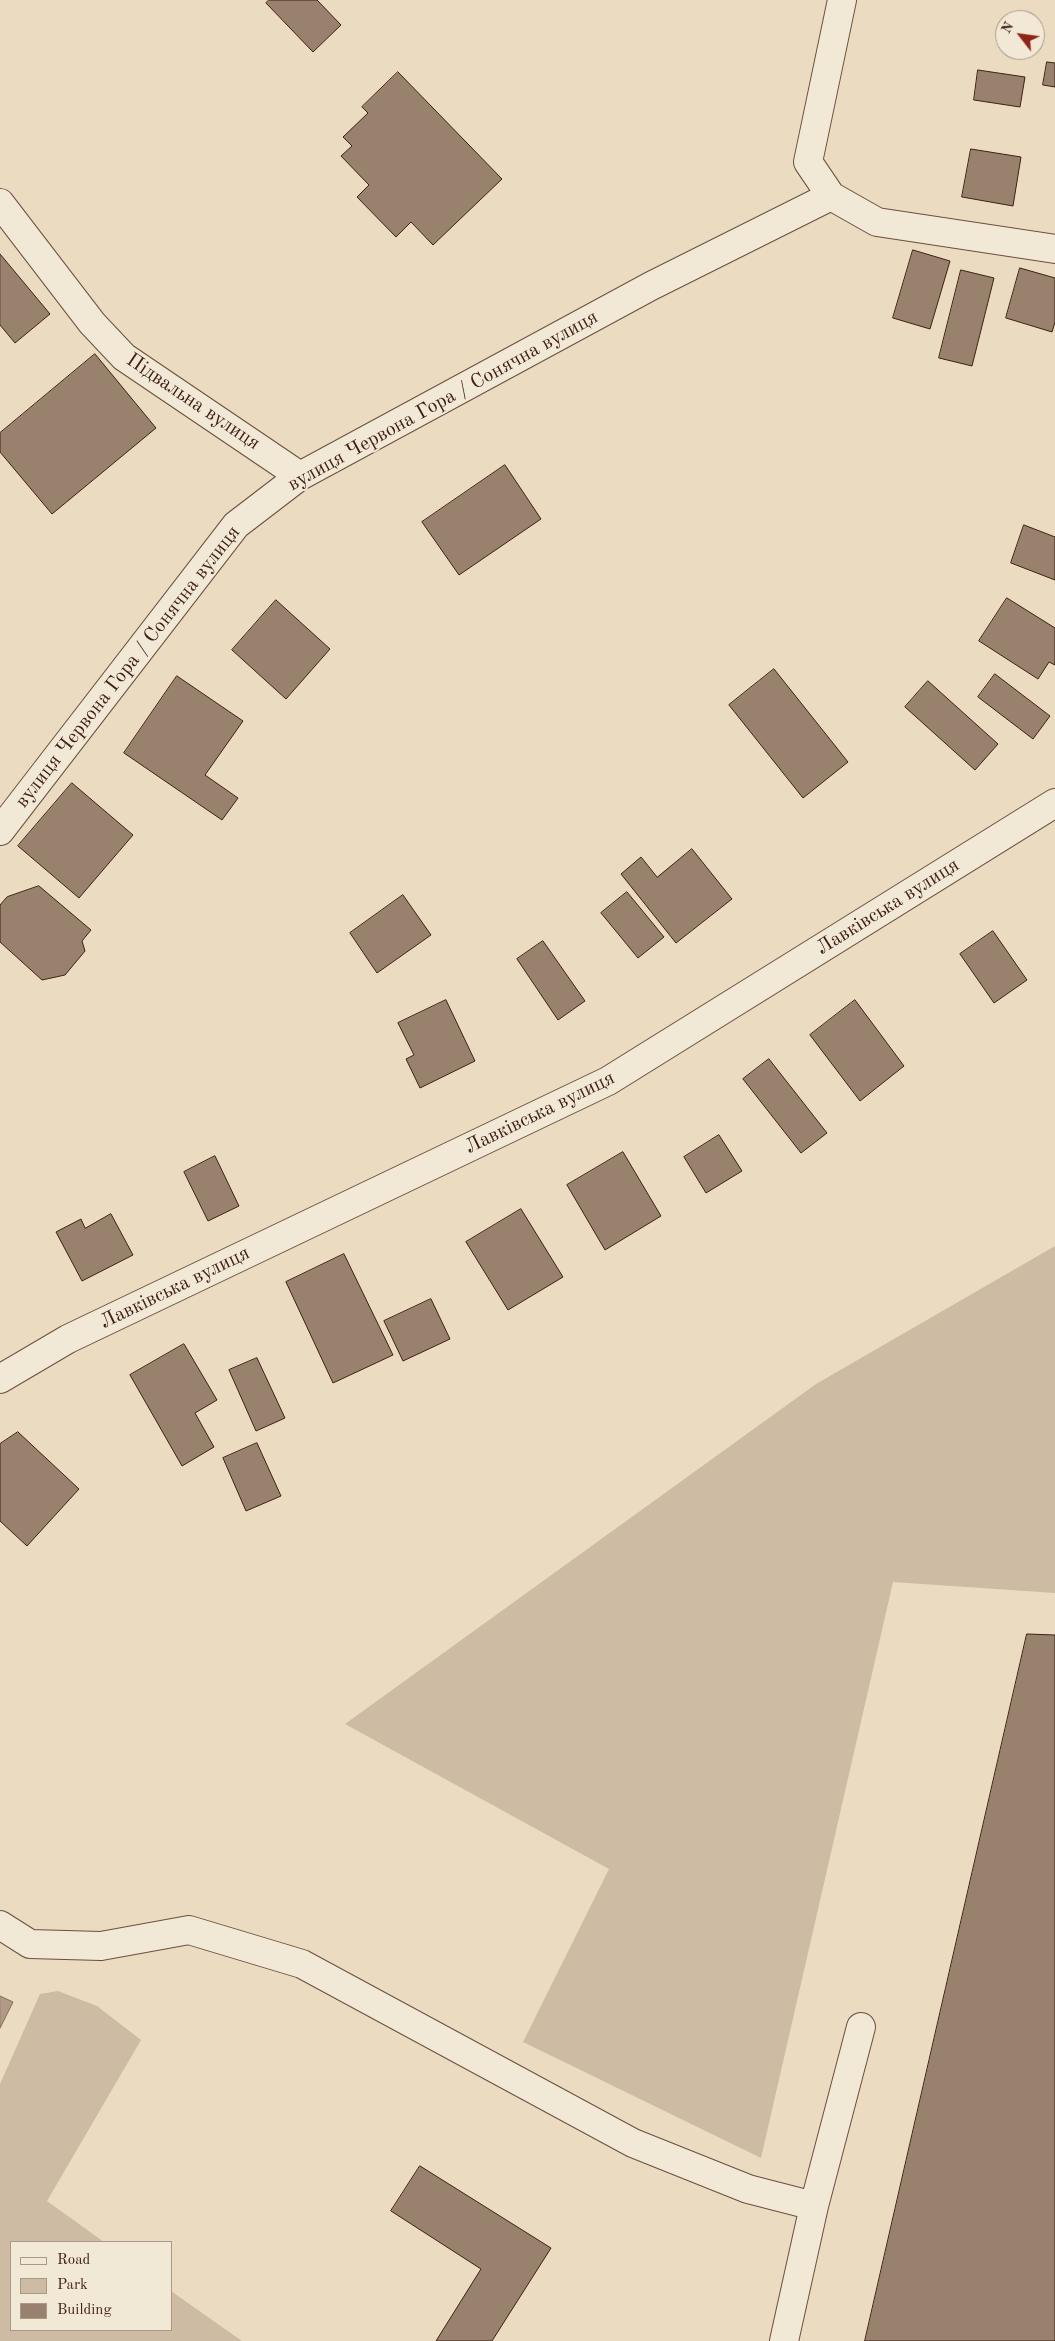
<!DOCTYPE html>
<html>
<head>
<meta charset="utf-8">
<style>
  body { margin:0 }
  #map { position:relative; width:1055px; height:2341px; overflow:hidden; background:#ebdbc0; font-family:"Old Standard TT",serif }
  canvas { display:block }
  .legend { position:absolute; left:10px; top:2241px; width:162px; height:90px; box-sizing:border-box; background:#f2e8d6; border:1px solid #aa9888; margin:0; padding:6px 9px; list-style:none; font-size:15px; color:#3f2014 }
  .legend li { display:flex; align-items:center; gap:10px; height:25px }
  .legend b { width:25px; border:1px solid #aa9888 }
  .north { position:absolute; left:995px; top:10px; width:50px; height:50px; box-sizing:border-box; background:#f2e8d6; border:1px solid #aa9888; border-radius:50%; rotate:300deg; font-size:14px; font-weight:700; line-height:20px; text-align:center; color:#3f2014 }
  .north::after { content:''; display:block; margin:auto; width:18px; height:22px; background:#8f2418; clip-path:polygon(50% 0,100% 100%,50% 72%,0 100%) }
</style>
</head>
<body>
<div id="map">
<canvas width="1055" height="2341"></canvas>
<ul class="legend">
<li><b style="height:6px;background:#f2e8d6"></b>Road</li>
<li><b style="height:14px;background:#cebba3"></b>Park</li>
<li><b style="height:14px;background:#98816d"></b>Building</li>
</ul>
<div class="north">N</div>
</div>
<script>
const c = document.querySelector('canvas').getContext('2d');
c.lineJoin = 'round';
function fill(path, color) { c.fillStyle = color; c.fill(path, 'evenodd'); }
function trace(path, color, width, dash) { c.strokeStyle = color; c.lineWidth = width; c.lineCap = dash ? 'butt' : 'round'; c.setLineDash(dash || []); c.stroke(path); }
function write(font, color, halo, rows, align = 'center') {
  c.font = font + ' "Old Standard TT",serif'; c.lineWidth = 4; c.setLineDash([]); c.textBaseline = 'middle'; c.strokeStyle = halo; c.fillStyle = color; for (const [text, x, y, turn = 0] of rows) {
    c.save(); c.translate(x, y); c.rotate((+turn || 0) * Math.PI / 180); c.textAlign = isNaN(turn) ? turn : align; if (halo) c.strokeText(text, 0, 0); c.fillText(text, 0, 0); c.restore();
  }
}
const green = new Path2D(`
  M1055 1246V1593L893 1582 761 2158 523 2042 609 1869 345 1724 816 1384Z
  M58 1991 97 2006 141 2040 47 2201 104 2242H11V2330H171V2291L242 2341H0V2084L40 1994Z`);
const water = new Path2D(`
  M0 1996 13 2002 0 2028Z`);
const building = new Path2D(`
  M269 0H317L341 25 313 52 266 3Z
  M1047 62 1055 63V87L1043 85Z
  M978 70 1025 77 1020 107 974 100Z
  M398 72 502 179 433 245 411 222 396 237 357 197 369 185 341 156 352 146 343 137 368 113 362 107Z
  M971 149 1021 157 1013 206 962 197Z
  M913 250 950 261 930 329 893 318Z
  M0 254 50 314 15 343 0 325Z
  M1020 268 1055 278V322L1052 332 1006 318Z
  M961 270 994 278 972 366 939 358Z
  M95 354 156 428 52 514 0 452V433Z
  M505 465 541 519 459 575 422 522Z
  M1024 525 1055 537V580L1011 563Z
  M1007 598 1055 628V665L1049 662 1038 679 979 641Z
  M276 600 330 649 286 699 232 650Z
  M774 669 848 762 803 798 729 705Z
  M995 674 1050 716 1033 739 978 697Z
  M177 676 243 721 205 775 238 798 222 820 124 753Z
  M928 681 998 744 975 770 905 707Z
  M72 783 133 835 79 898 18 846Z
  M692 849 732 899 676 943 621 874 641 857 657 877Z
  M39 886 91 930 82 941 85 951 65 975 42 980 0 942V905L7 897Z
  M627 892 664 937 638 958 601 913Z
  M403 895 431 935 377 973 350 933Z
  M993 931 1027 980 994 1003 960 954Z
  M543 941 585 1001 558 1020 517 959Z
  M446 1000 475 1061 420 1088 406 1059 414 1055 398 1023Z
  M855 1000 904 1066 860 1101 810 1035Z
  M769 1059 827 1133 801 1153 743 1079Z
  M719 1135 742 1171 706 1193 684 1157Z
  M623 1152 661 1216 605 1250 567 1185Z
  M215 1156 239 1206 208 1221 184 1172Z
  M521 1209 563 1277 508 1310 466 1242Z
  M111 1214 133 1255 82 1281 56 1232 81 1219 85 1228Z
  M344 1254 393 1355 333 1383 286 1282Z
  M431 1299 450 1339 403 1361 384 1321Z
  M184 1344 217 1400 195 1413 214 1447 182 1466 130 1375Z
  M257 1358 285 1418 256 1431 229 1370Z
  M18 1432 79 1489 27 1546 0 1521V1444Z
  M257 1443 281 1496 246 1511 223 1458Z
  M1027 1634 1055 1635V2341H865Z
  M420 2166 551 2248 492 2341H436L481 2269 391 2211Z`);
const minor = new Path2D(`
  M831 196 877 222 1055 249
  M0 203 92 323 124 357 300 476
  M0 831 236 525 300 476 651 286 831 196 808 162 842 0
  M0 1379 68 1339 608 1081 1055 803
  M0 1925 30 1944 101 1946 189 1930 302 1964 633 2143 748 2189 814 2206
  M784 2341 814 2206 861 2027`);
const streetNames = [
  ["вулиця Червона Гора / Сонячна вулиця",443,401,-29],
  ["Підвальна вулиця",193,402,34],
  ["вулиця Червона Гора / Сонячна вулиця",128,667,-52],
  ["Лавківська вулиця",888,907,-32],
  ["Лавківська вулиця",540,1113,-26],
  ["Лавківська вулиця",175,1288,-26]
];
fill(green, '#cebba3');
fill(water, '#b19b86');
trace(water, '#836a58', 1);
fill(building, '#98816d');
trace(building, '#3f2014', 1);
trace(minor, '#6a4f3f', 30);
trace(minor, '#f2e8d6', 28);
write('20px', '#3f2014', '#f2e8d6', streetNames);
</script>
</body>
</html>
